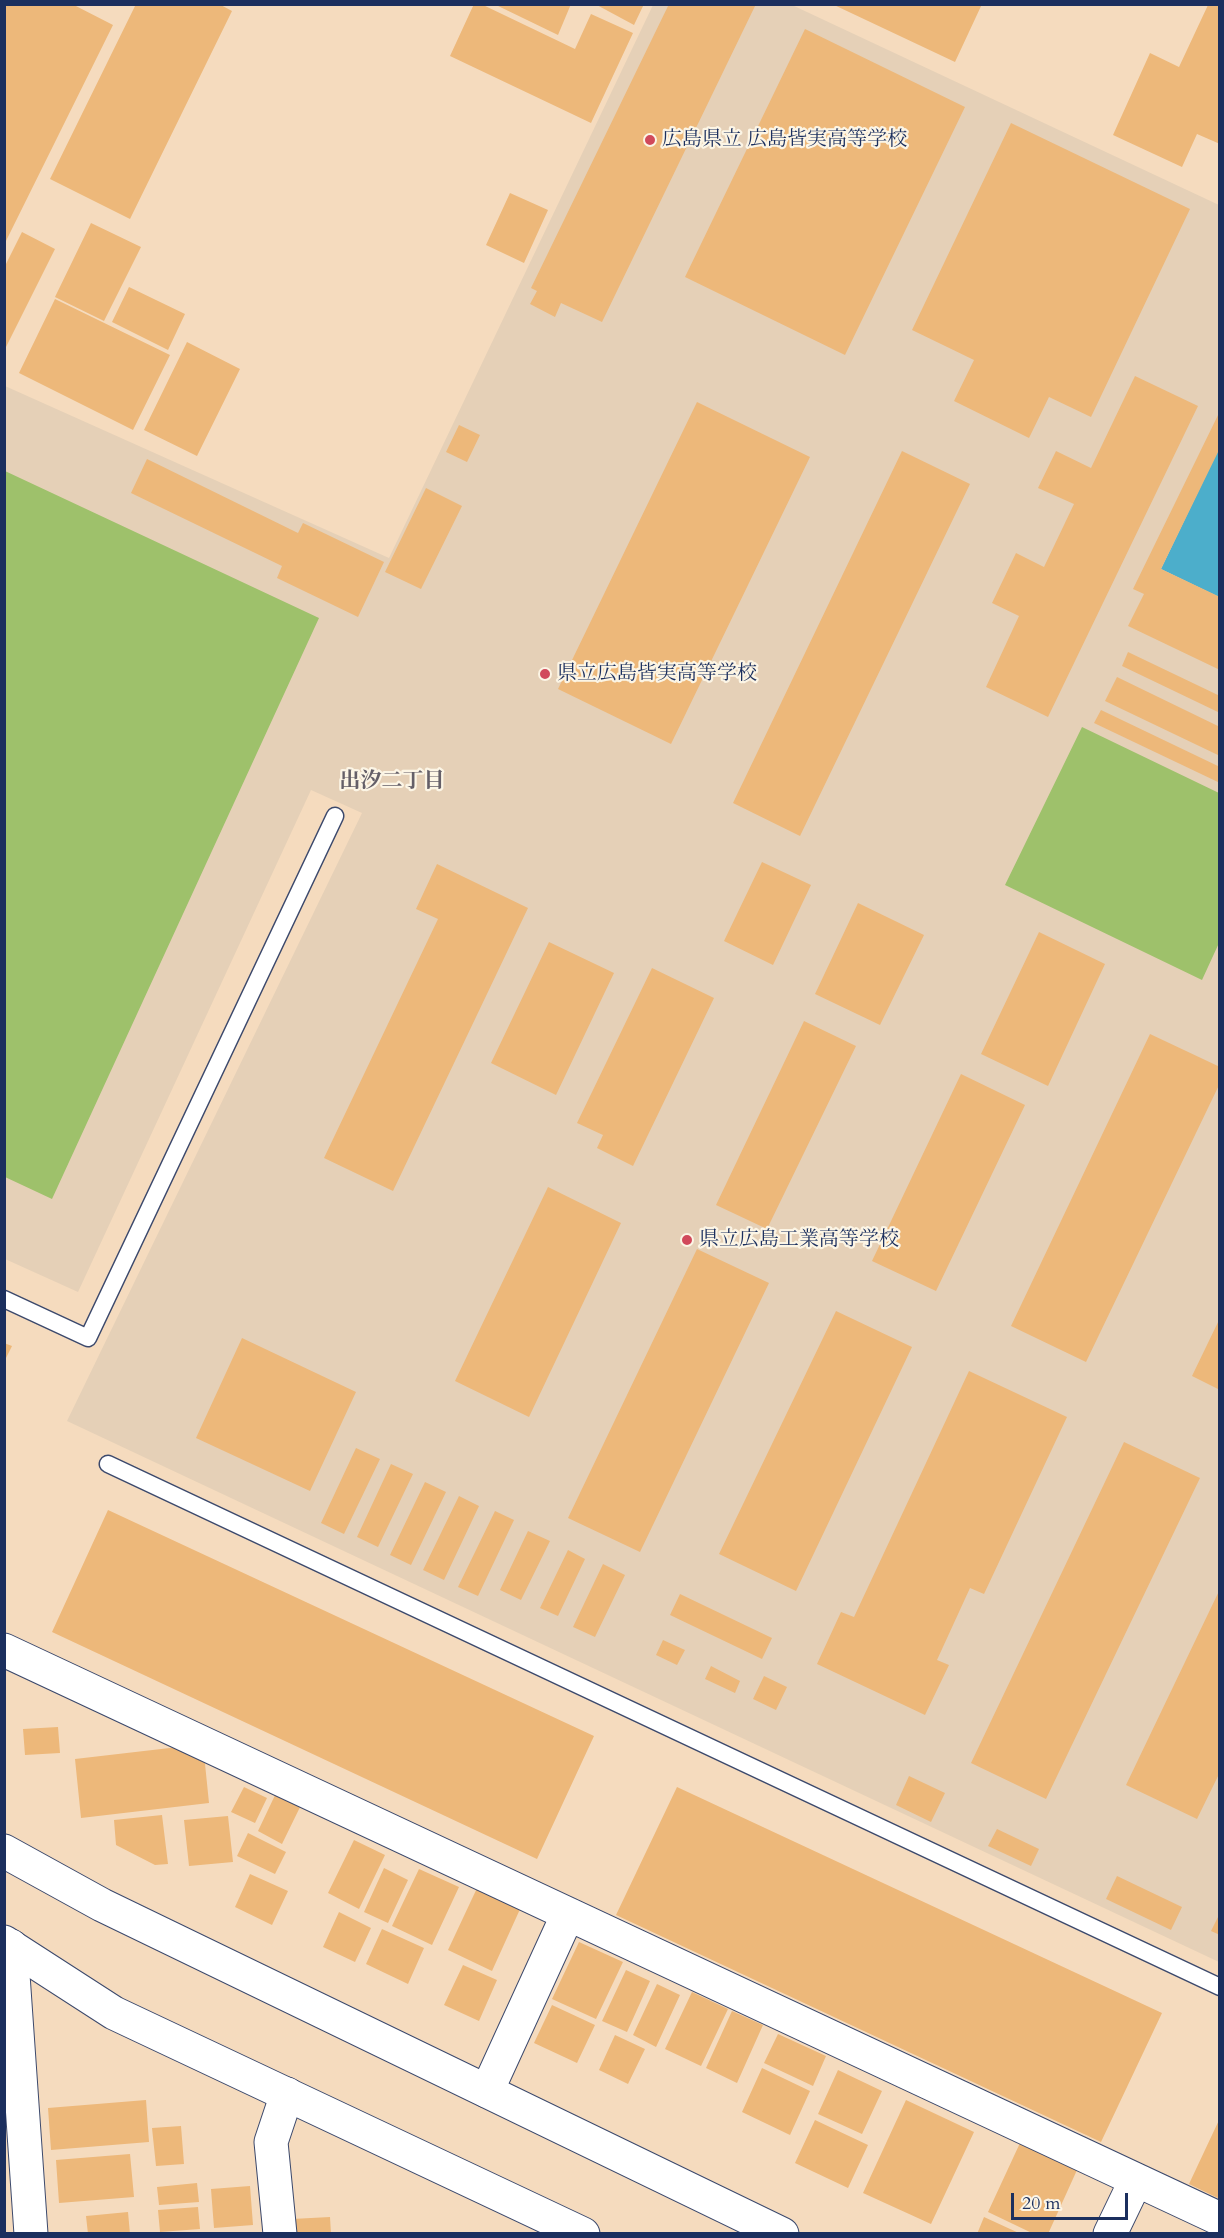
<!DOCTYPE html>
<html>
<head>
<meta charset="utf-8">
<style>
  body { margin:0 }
  #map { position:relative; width:1224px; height:2238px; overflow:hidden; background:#f5dbbe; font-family:Cardo,serif }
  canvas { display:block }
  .frame { position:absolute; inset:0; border:6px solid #1b2f5e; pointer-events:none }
  .scale { position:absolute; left:1011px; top:2193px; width:117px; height:27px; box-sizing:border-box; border:3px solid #1b2f5e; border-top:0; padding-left:8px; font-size:18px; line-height:21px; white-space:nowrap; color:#1b2f5e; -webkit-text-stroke:4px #fcf5e5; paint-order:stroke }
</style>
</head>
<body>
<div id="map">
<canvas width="1224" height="2238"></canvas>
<div class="frame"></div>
<div class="scale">20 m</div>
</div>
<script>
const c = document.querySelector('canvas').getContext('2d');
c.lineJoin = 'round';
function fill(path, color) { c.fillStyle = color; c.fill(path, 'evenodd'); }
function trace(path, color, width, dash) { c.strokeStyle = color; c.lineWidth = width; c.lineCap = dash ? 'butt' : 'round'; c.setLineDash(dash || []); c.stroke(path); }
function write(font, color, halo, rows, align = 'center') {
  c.font = font + ' Cardo,"Noto Serif JP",serif'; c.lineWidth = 4.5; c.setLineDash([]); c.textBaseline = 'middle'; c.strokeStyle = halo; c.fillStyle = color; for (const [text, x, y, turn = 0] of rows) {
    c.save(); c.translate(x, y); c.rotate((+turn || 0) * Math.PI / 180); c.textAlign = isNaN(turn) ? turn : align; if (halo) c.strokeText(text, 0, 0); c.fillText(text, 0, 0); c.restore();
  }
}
const built = new Path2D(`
  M653 5H792L1219 205V1962L67 1421 362 813 311 790 78 1292 5 1259V386L389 558Z`);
const green = new Path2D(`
  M5 471 319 618 52 1199 5 1177Z
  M1082 727 1219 793V943L1202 980 1005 885Z`);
const water = new Path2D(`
  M1219 448V597L1161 569Z`);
const building = new Path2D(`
  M4 4H72L113 25 4 245Z
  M136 4H219L232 11 130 219 50 179Z
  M474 4H481L575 49 591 14 633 33 591 123 450 56Z
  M494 4H571L558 35Z
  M595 4H644L634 25Z
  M669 4H756L602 322 561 303 555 317 530 304 537 291 531 288Z
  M832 4H982L955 62Z
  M1208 5H1220V144L1197 134 1182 167 1113 135 1150 53 1179 67Z
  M805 29 965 107 845 355 685 277Z
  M1011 123 1190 209 1091 417 1049 397 1029 438 954 401 974 360 912 330Z
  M510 193 548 210 524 263 486 245Z
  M91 223 141 247 104 321 55 297Z
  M22 232 55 249 4 351V268Z
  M129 287 185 314 168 350 112 322Z
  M55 299 170 355 133 430 19 373Z
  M187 342 240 369 197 456 144 430Z
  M1135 376 1198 406 1048 717 986 687 1019 616 992 603 1016 553 1044 567 1074 504 1038 488 1056 451 1091 468Z
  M697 402 810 457 671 744 558 689Z
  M1220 411V448L1161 569 1220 597V670L1128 626 1144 594 1133 589Z
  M459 425 480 435 467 462 446 452Z
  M902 451 970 484 800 836 733 803Z
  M147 459 298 533 303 523 384 562 358 617 277 578 282 566 131 493Z
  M426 488 462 506 421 589 385 572Z
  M1128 652 1220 696V713L1122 666Z
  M1117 677 1220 727V756L1105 701Z
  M1101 710 1220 767V783L1094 723Z
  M762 862 811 885 773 965 724 941Z
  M437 864 528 908 393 1191 324 1158 438 919 416 909Z
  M858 903 924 935 880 1025 815 994Z
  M1039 932 1105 964 1048 1086 981 1054Z
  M549 942 614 973 556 1095 491 1063Z
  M652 968 714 998 633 1166 597 1148 603 1135 577 1123Z
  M804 1021 856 1046 767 1229 716 1205Z
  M1150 1034 1220 1067V1083L1086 1362 1011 1326Z
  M961 1074 1025 1105 936 1291 872 1261Z
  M548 1187 621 1223 529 1417 455 1381Z
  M697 1249 769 1283 640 1552 568 1518Z
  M836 1311 912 1347 796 1591 719 1554Z
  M1220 1318V1390L1192 1376Z
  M242 1338 356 1392 310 1491 196 1438Z
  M4 1343 12 1346 4 1362Z
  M969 1371 1067 1417 984 1594 970 1588 937 1660 949 1665 925 1715 817 1664 841 1612 854 1617Z
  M1124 1442 1200 1478 1046 1799 971 1763Z
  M356 1448 380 1459 344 1534 321 1523Z
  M391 1464 413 1474 378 1547 357 1537Z
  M425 1482 446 1492 411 1565 390 1555Z
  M459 1496 479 1506 444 1580 423 1570Z
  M108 1510 594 1736 537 1859 52 1632Z
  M495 1511 514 1520 478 1596 458 1587Z
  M528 1531 550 1541 521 1600 500 1590Z
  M568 1550 585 1559 558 1616 540 1608Z
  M603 1564 625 1575 595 1637 573 1627Z
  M1220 1589V1772L1197 1819 1126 1785Z
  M680 1594 772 1638 762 1659 670 1615Z
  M663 1640 685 1650 677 1665 656 1655Z
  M711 1666 740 1681 735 1693 705 1679Z
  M764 1676 787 1687 776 1710 753 1699Z
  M58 1727 60 1753 25 1755 23 1729Z
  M187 1746 204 1754 209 1803 81 1818 75 1759Z
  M909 1776 945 1793 931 1822 896 1805Z
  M244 1787 267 1798 255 1823 231 1812Z
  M677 1787 1162 2013 1101 2142 616 1915Z
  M277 1791 302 1803 282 1844 258 1831Z
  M162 1815 168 1864 155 1865 116 1845 114 1820Z
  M228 1816 233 1862 189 1866 184 1820Z
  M997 1829 1039 1849 1031 1866 988 1846Z
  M248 1833 286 1852 275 1874 237 1856Z
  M354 1840 385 1855 359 1909 328 1893Z
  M384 1868 408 1880 388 1923 364 1912Z
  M419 1869 459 1887 432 1945 392 1926Z
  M250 1874 288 1891 272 1925 235 1907Z
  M1117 1876 1182 1907 1171 1930 1106 1899Z
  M478 1886 521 1907 492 1971 448 1950Z
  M339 1912 371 1928 355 1962 323 1947Z
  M1220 1913V1935L1211 1931Z
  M382 1929 424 1948 408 1984 366 1964Z
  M579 1942 623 1962 596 2019 552 1999Z
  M463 1965 497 1980 479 2021 444 2005Z
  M626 1970 650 1981 627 2032 602 2021Z
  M657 1984 680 1995 656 2047 633 2035Z
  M692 1992 728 2009 701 2066 665 2049Z
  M552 2005 595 2025 577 2063 534 2043Z
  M732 2011 763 2025 737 2083 706 2068Z
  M778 2034 826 2056 813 2086 764 2063Z
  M615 2035 645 2049 628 2084 599 2070Z
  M762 2068 810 2091 790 2135 742 2112Z
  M838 2070 882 2091 862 2134 818 2114Z
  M146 2100 149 2142 51 2150 48 2108Z
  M906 2100 974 2132 931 2224 863 2193Z
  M1220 2118V2199L1189 2184Z
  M815 2120 868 2145 848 2188 795 2163Z
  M181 2126 184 2164 156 2166 152 2128Z
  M1020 2143 1077 2170 1048 2234H1034L988 2212Z
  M130 2154 134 2197 59 2203 56 2160Z
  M197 2183 199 2202 159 2205 157 2187Z
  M250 2186 253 2225 214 2228 211 2189Z
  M198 2207 200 2229 160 2232 158 2210Z
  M128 2212 130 2234H88L86 2216Z
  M330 2217 331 2234H293L292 2219Z
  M984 2217 1021 2234H977Z`);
const service = new Path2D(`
  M4 1299 88 1338 335 816
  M108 1464 1220 1987`);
const minor = new Path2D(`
  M4 1650 1220 2219
  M11 1946 31 2234
  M487 2091 568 1914
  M280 2234 271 2142 287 2094
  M1110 2234 1136 2180`);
const tertiary = new Path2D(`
  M4 1851 102 1905 782 2234
  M4 1942 114 2013 583 2234`);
const markers = [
  [650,140,6,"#d1495b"],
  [545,674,6,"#d1495b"],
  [687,1240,6,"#d1495b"]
];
const poiNames = [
  ["広島県立 広島皆実高等学校",662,140],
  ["県立広島皆実高等学校",557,674],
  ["県立広島工業高等学校",699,1240]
];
const neighbourhoodNames = [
  ["出汐二丁目",392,782]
];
fill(built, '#e5d0b7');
fill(green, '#9ec16b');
fill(water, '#4caecb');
fill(building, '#edb87a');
trace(service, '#3c496c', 19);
trace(minor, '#3c496c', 35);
trace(tertiary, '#3c496c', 35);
trace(service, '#fff', 16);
trace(minor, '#fff', 33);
trace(tertiary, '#fff', 33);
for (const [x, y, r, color] of markers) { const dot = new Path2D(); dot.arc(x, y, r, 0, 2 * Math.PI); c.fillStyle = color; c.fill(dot); trace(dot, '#fcf5e5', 2); }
write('20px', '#1b2f5e', '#fcf5e5', poiNames, 'left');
write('bold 21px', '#645f68', '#fcf5e5', neighbourhoodNames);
</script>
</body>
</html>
